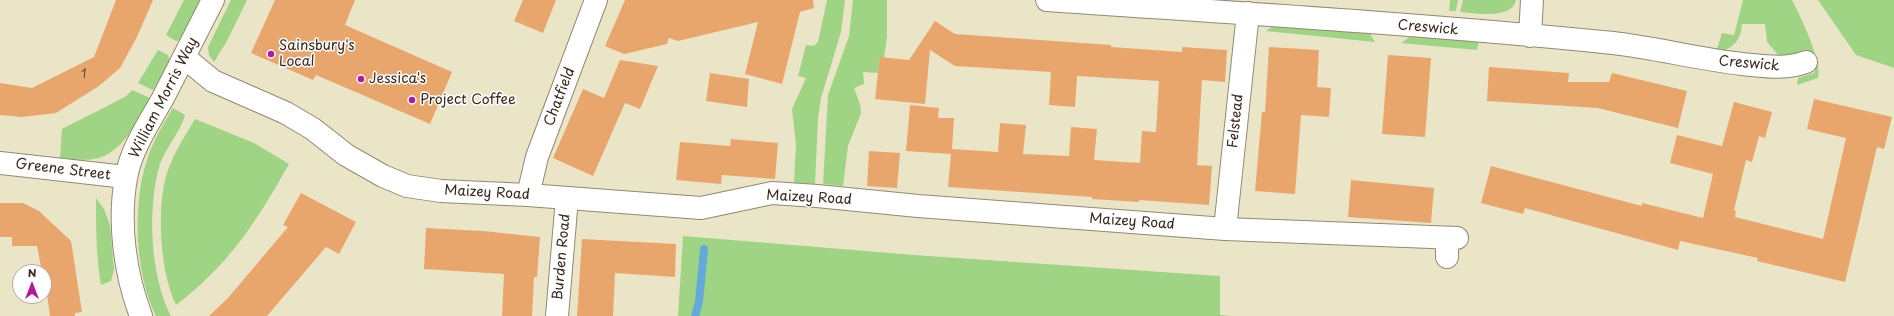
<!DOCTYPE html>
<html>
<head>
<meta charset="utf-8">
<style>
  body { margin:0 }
  #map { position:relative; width:1894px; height:316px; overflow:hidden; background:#ebe5c7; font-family:"Playpen Sans",sans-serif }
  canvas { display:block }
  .north { position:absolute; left:12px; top:264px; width:40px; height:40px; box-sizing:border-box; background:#fff; border:1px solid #b1aaa5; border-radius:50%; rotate:0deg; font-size:11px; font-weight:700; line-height:16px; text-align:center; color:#3b2a1e }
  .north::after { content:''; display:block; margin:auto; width:14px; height:18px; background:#b5179e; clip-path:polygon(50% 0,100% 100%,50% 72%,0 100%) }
</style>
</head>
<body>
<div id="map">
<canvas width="1894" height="316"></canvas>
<div class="north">N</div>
</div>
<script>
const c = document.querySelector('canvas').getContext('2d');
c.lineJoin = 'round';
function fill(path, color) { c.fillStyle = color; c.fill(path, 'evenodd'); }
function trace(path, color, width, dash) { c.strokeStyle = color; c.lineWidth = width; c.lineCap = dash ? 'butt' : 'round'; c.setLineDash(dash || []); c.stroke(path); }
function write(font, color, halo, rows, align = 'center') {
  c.font = font + ' "Playpen Sans",sans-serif'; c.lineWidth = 3; c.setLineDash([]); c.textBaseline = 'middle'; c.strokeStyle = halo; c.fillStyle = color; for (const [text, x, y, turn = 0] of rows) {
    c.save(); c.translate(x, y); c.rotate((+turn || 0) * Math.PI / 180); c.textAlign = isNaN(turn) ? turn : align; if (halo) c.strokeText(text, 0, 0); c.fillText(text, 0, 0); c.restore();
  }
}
const green = new Path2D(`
  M184 0H201L180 40 176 41 166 35Z
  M231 0H247L227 41 214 62 209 55 208 47Z
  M827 0H845L841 32 821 98 818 118 815 184 794 183 796 144 792 109 806 78 798 76 806 45 814 46 818 42Z
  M853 0H887V37L884 58H880L878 73 863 72 864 84 854 88 860 104 861 113 848 146 843 186 823 184 828 95 849 36Z
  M1450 0H1458L1456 11H1449Z
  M1463 0H1516C1512 20 1474 13 1460 12Z
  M1743 0H1792C1800 15 1823 63 1818 78L1797 85 1798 78 1814 73 1815 71 1809 51 1794 56 1778 55 1767 42 1765 24H1742C1741 40 1733 50 1716 52L1722 33 1734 35Z
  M1818 0H1894V68L1856 55Z
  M1281 25 1369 32 1375 42 1266 31 1273 26Z
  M1411 36 1479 41 1477 50 1401 43Z
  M158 50 168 55 170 62 153 90 138 83Z
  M132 90 150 98C136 121 124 154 94 159 83 161 71 159 60 158L62 129 125 97Z
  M173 108 185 115C181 131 166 147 160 164 147 206 150 276 171 316H156C135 274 132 205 147 160 153 141 163 124 173 108Z
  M195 119 254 143 289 164C257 221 229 265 176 305 160 273 156 207 167 173 173 154 185 136 195 119Z
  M96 198 104 209 110 225 114 269 111 281 101 285C96 256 96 227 96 198Z
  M683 236 914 255 1220 276V315L1233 316H678Z`);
const stream = new Path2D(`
  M695 316 699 302 704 249`);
const building = new Path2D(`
  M116 0H153L136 39 120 68 99 86 56 113 22 117 0 115V83L32 88 94 57Z
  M275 0H355L345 25 452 72 430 124 316 75 313 80 251 53Z
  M523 0H556L543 33 514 21Z
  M625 0H813L814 8 800 12 782 84 745 74 758 22 678 41 669 38 667 44 624 54 605 46Z
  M935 21 955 34 1111 45V47L1182 52V47L1227 50 1225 82 1202 80 1197 165 1212 166 1209 205 1139 200V202L1092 199V197L948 187 951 154 906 151 910 105 939 108 938 118H954L952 149 998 152 1000 123 1026 125 1023 154 1069 156 1071 127 1097 129 1094 160 1140 163 1142 131 1156 132 1159 81 1077 76 1075 107 1049 105 1051 72 955 66 930 50 925 104 875 99 880 57 909 60Z
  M1269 47 1319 50 1317 87 1331 88 1329 117 1301 115 1295 194 1255 191 1262 112H1265Z
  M1388 55 1431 58 1425 137 1382 134Z
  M620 60 658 66 640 109 625 103 593 176 553 158 583 89 604 98Z
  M1489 67 1569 73 1568 82H1609L1612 73 1687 91 1678 128 1598 108 1487 101Z
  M710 73 749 79 747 107 706 101Z
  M1814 99 1892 117 1884 149 1877 147 1845 282 1757 261 1758 258 1680 241 1678 250 1525 208 1523 214 1481 203 1491 166 1642 206V203L1703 218 1713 174 1670 163 1677 135 1722 146 1734 102 1772 112 1765 138 1759 136 1752 162 1746 160 1734 210 1736 211 1735 217 1823 239 1846 138 1807 129Z
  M731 139 778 143 775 179 722 175 721 184 676 180 680 142 730 146Z
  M869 151 900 153 897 188 867 186Z
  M1351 180 1434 188 1431 223 1348 217Z
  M301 193 356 222 339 254 326 247 267 316H209L228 298 288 227 283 225Z
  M0 203H23L39 211 71 241 82 312 75 313V316H50L44 272H42L37 246H12V237H0Z
  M426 228 483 231 540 237 537 277H534L532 316H502L504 274 424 269Z
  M582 239 676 244 675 277 615 273 613 316H577Z`);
const minor = new Path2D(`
  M1047 0C1236 13 1425 24 1613 43 1656 48 1698 59 1742 64 1764 66 1784 70 1806 62
  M1530 36 1532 0
  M184 57 213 81 286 113 313 129 346 155 383 176 407 186 441 191 528 195 701 208 772 193 817 196 918 206 1225 229 1457 238
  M0 163 126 177
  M528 195 537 157 596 0
  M1225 229 1248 13
  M1447 257V238
  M141 316C125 274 118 223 126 178 131 149 149 123 163 98 180 65 196 33 213 0
  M557 316 567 198`);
const markers = [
  [271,54,4,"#b5179e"],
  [361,79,4,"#b5179e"],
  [412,100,4,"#b5179e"]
];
const numberNames = [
  ["1",84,75]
];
const streetNames = [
  ["Creswick",1428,28,5],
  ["Creswick",1749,64,5],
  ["Chatfield",560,97,-69],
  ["William Morris Way",164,98,-63],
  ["Felstead",1236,121,-84],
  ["Greene Street",63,170,7],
  ["Maizey Road",487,193,3],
  ["Maizey Road",809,198,3],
  ["Maizey Road",1132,222,4],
  ["Burden Road",562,257,-85]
];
const poiNames = [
  ["Sainsbury's",279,46],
  ["Local",279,62],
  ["Jessica's",369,79],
  ["Project Coffee",420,100]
];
fill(green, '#9fd484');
trace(stream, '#63aad9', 8);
fill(building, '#e8a66d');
trace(minor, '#938872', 24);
trace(minor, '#fff', 22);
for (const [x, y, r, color] of markers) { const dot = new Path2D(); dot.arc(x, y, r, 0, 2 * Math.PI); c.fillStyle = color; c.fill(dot); trace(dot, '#fff', 1.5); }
write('12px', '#664932', null, numberNames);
write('14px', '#3b2a1e', '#fff', streetNames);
write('14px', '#3b2a1e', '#fff', poiNames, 'left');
</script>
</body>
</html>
